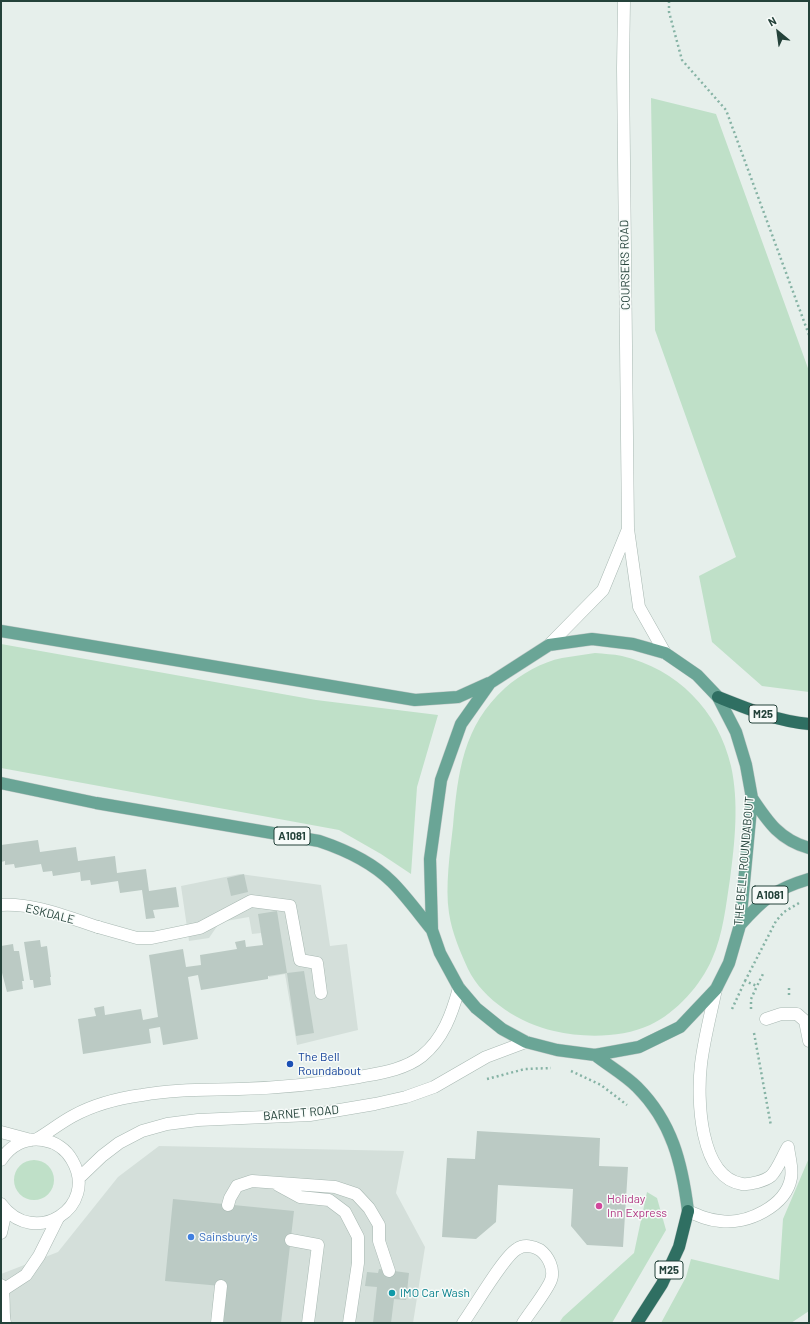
<!DOCTYPE html>
<html>
<head>
<meta charset="utf-8">
<style>
  body { margin:0 }
  #map { position:relative; width:810px; height:1324px; overflow:hidden; background:#e6efeb; font-family:Barlow,sans-serif }
  canvas { display:block }
  .frame { position:absolute; inset:0; border:2px solid #24423a; pointer-events:none }
  .north { position:absolute; left:758px; top:12px; width:40px; height:40px; -webkit-text-stroke:3px #f7fbf9; paint-order:stroke; rotate:331deg; font-size:11px; font-weight:700; line-height:16px; text-align:center; color:#24423a }
  .north::after { content:''; display:block; margin:auto; width:14px; height:18px; background:#24423a; clip-path:polygon(50% 0,100% 100%,50% 72%,0 100%) }
</style>
</head>
<body>
<div id="map">
<canvas width="810" height="1324"></canvas>
<div class="frame"></div>
<div class="north">N</div>
</div>
<script>
const c = document.querySelector('canvas').getContext('2d');
c.lineJoin = 'round';
function fill(path, color) { c.fillStyle = color; c.fill(path, 'evenodd'); }
function trace(path, color, width, dash) { c.strokeStyle = color; c.lineWidth = width; c.lineCap = dash ? 'butt' : 'round'; c.setLineDash(dash || []); c.stroke(path); }
function write(font, color, halo, rows, align = 'center') {
  c.font = font + ' Barlow,sans-serif'; c.lineWidth = 3; c.setLineDash([]); c.textBaseline = 'middle'; c.strokeStyle = halo; c.fillStyle = color; for (const [text, x, y, turn = 0] of rows) {
    c.save(); c.translate(x, y); c.rotate((+turn || 0) * Math.PI / 180); c.textAlign = isNaN(turn) ? turn : align; if (halo) c.strokeText(text, 0, 0); c.fillText(text, 0, 0); c.restore();
  }
}
const built = new Path2D(`
  M240 874 321 885 330 946 347 944 358 1030 297 1045 285 974 269 977 261 933 252 934 249 917 220 922 209 938 189 941 181 886Z
  M159 1146 404 1151 396 1193 425 1247 413 1323H1V1274L58 1252 118 1177Z`);
const green = new Path2D(`
  M651 98 716 114 809 371V692L762 686 712 642 699 576 736 557 655 330Z
  M1 644 316 700 438 715 417 787 411 874 381 854 339 830 1 768Z
  M595 653C604 654 613 654 622 656 677 669 718 710 731 766 739 802 735 842 730 879 726 905 723 935 712 959 701 985 676 1013 650 1025 622 1038 583 1038 554 1031 521 1024 483 1000 468 969 460 951 452 933 449 913 445 887 450 852 453 826 458 772 463 726 505 688 521 674 542 662 562 658 573 656 584 655 595 653Z
  M809 1158V1311L791 1323H661L686 1277 691 1259 779 1280 783 1219Z
  M14 1180a20 20 0 1 1 40 0a20 20 0 1 1-40 0Z
  M647 1192 657 1198 666 1230 612 1323H559L563 1317 634 1253Z`);
const building = new Path2D(`
  M38 840 40 852 76 847 78 861 115 856 117 873 146 869 149 891 176 887 179 907 153 910 155 918 146 919 142 890 120 893 118 881 91 885 90 880 81 881 80 872 53 876 52 871 43 872 41 864 15 868 14 864 5 865V861L1 862V845Z
  M244 874 248 892 231 896 227 878Z
  M277 911 287 973 304 971 314 1033 296 1036 287 973 268 976V979L201 990 198 975 188 977 198 1039 163 1045 160 1027 149 1029 151 1043 83 1054 78 1019 96 1016 94 1008 104 1006 105 1015 141 1009 143 1020 158 1017 149 955 183 949 186 967 201 965 200 955 237 949 235 942 245 940 246 947 263 945 258 914Z
  M40 940 41 947 47 946 51 977H50L51 985 34 988 33 980H30L24 942Z
  M13 944 14 951H19L24 981H22L23 989 7 992 1 969V946Z
  M477 1131 600 1138 599 1166 628 1167 623 1247 587 1245 571 1226 573 1189 498 1185 496 1222 476 1239 442 1237 447 1158 475 1159Z
  M173 1199 294 1211 281 1323H219L221 1286 165 1281Z
  M379 1269 409 1273 406 1300 394 1299 391 1323H373L377 1287 365 1286 367 1272 378 1273Z`);
const path = new Path2D(`
  M669 1V12L682 60 726 110 809 335
  M745 981 776 921 784 912 799 903
  M789 988V996
  M732 1009 745 981 757 986 763 974
  M751 1009V999L757 986
  M754 1033 771 1126
  M571 1071 601 1085 627 1105
  M487 1079 525 1069 551 1068`);
const service = new Path2D(`
  M98 927 137 938H152L200 928 251 901 290 906 300 960 317 963 321 993
  M716 989C711 1013 704 1039 701 1064 697 1098 699 1177 742 1184 749 1185 765 1181 771 1176 778 1169 783 1155 788 1147
  M766 1019 781 1014H797L805 1021 809 1041
  M278 1185 300 1197 329 1200 345 1212 358 1237V1263L349 1323
  M228 1205 230 1198 237 1186 252 1181 335 1187 356 1194 369 1208 379 1225V1241L389 1271
  M688 1211C699 1216 708 1220 720 1221 747 1225 786 1206 791 1178 793 1169 789 1156 788 1147
  M1 1233 6 1211
  M291 1240 318 1245 308 1323
  M1 1285C6 1296 2 1311 5 1323
  M3 1290 26 1275 39 1256 58 1218
  M217 1323 221 1286
  M463 1323C474 1308 504 1256 517 1249 524 1244 533 1246 540 1250 548 1256 555 1269 551 1280 547 1291 530 1312 523 1323`);
const minor = new Path2D(`
  M1 905C34 903 67 917 98 927`);
const tertiary = new Path2D(`
  M624 1 623 68 628 529 639 607 665 653
  M549 645 603 590 628 529
  M1 1132 31 1140
  M37 1139C49 1132 60 1123 73 1116 93 1105 120 1098 142 1095 174 1089 206 1090 239 1089 279 1088 319 1084 359 1077 380 1073 404 1070 422 1056 443 1039 452 1014 459 988
  M1 1160C10 1146 25 1137 43 1140 55 1142 66 1149 72 1160 100 1207 34 1249 1 1204
  M79 1178 102 1156 119 1143 142 1131 167 1124 198 1120 310 1115 375 1104 406 1097 434 1087 486 1057 526 1042`);
const primary = new Path2D(`
  M1 631 415 700 458 697 489 683
  M592 639 633 644 665 653 697 675 718 697 736 732 746 765 752 798 740 925 729 963 716 989 680 1027 639 1047 595 1055 557 1050 526 1042 502 1029 476 1008 459 988 440 953 432 930 430 859 441 780 461 724 490 683 549 645Z
  M1 783 96 803 319 841C346 850 372 862 392 882 406 896 419 914 432 930
  M752 798C768 822 780 840 809 848
  M740 925C763 899 775 889 809 879
  M595 1055C609 1066 625 1075 637 1087 672 1122 682 1163 688 1211`);
const motorway = new Path2D(`
  M718 697C748 709 777 721 809 724
  M637 1323 662 1284 679 1247 688 1211`);
const markers = [
  [290,1064,4,"#1a4fb4"],
  [599,1206,4,"#d1479c"],
  [191,1237,4,"#3f7fe0"],
  [392,1293,4,"#0f9aa8"]
];
const shields = [
  [763,714,28],
  [292,836,36],
  [770,895,36],
  [669,1270,28]
];
const shieldNames = [
  ["M25",763,714],
  ["A1081",292,836],
  ["A1081",770,895],
  ["M25",669,1270]
];
const streetNames = [
  ["COURSERS ROAD",625,265,-91],
  ["THE BELL ROUNDABOUT",744,861,-85],
  ["ESKDALE",50,914,14],
  ["BARNET ROAD",301,1113,-5]
];
const transitNames = [
  ["The Bell",298,1057],
  ["Roundabout",298,1071]
];
const hotelNames = [
  ["Holiday",607,1199],
  ["Inn Express",607,1213]
];
const shopNames = [
  ["Sainsbury's",199,1237]
];
const cultureNames = [
  ["IMO Car Wash",400,1293]
];
fill(built, '#d4dfda');
fill(green, '#bfe0c8');
fill(building, '#bbcac4');
trace(service, '#a8b8b2', 13);
trace(minor, '#a8b8b2', 13);
trace(tertiary, '#a8b8b2', 13);
trace(primary, '#c2cac8', 13);
trace(motorway, '#c2cac8', 13);
trace(path, '#86b3a5', 2.5, [2, 3]);
trace(service, '#fff', 12);
trace(minor, '#fff', 12);
trace(tertiary, '#fff', 12);
trace(primary, '#6aa596', 12);
trace(motorway, '#2f6f62', 12);
for (const [x, y, r, color] of markers) { const dot = new Path2D(); dot.arc(x, y, r, 0, 2 * Math.PI); c.fillStyle = color; c.fill(dot); trace(dot, '#f7fbf9', 1.5); }
for (const [x, y, w] of shields) { const box = new Path2D(); box.roundRect(x - w / 2, y - 9, w, 18, 3); c.fillStyle = '#f7fbf9'; c.fill(box); trace(box, '#24423a', 1); }
write('bold 11px', '#24423a', null, shieldNames);
write('12px', '#24423a', '#f7fbf9', streetNames);
write('12px', '#164399', '#f7fbf9', transitNames, 'left');
write('12px', '#b23c85', '#f7fbf9', hotelNames, 'left');
write('12px', '#366cbe', '#f7fbf9', shopNames, 'left');
write('12px', '#0d838f', '#f7fbf9', cultureNames, 'left');
</script>
</body>
</html>
